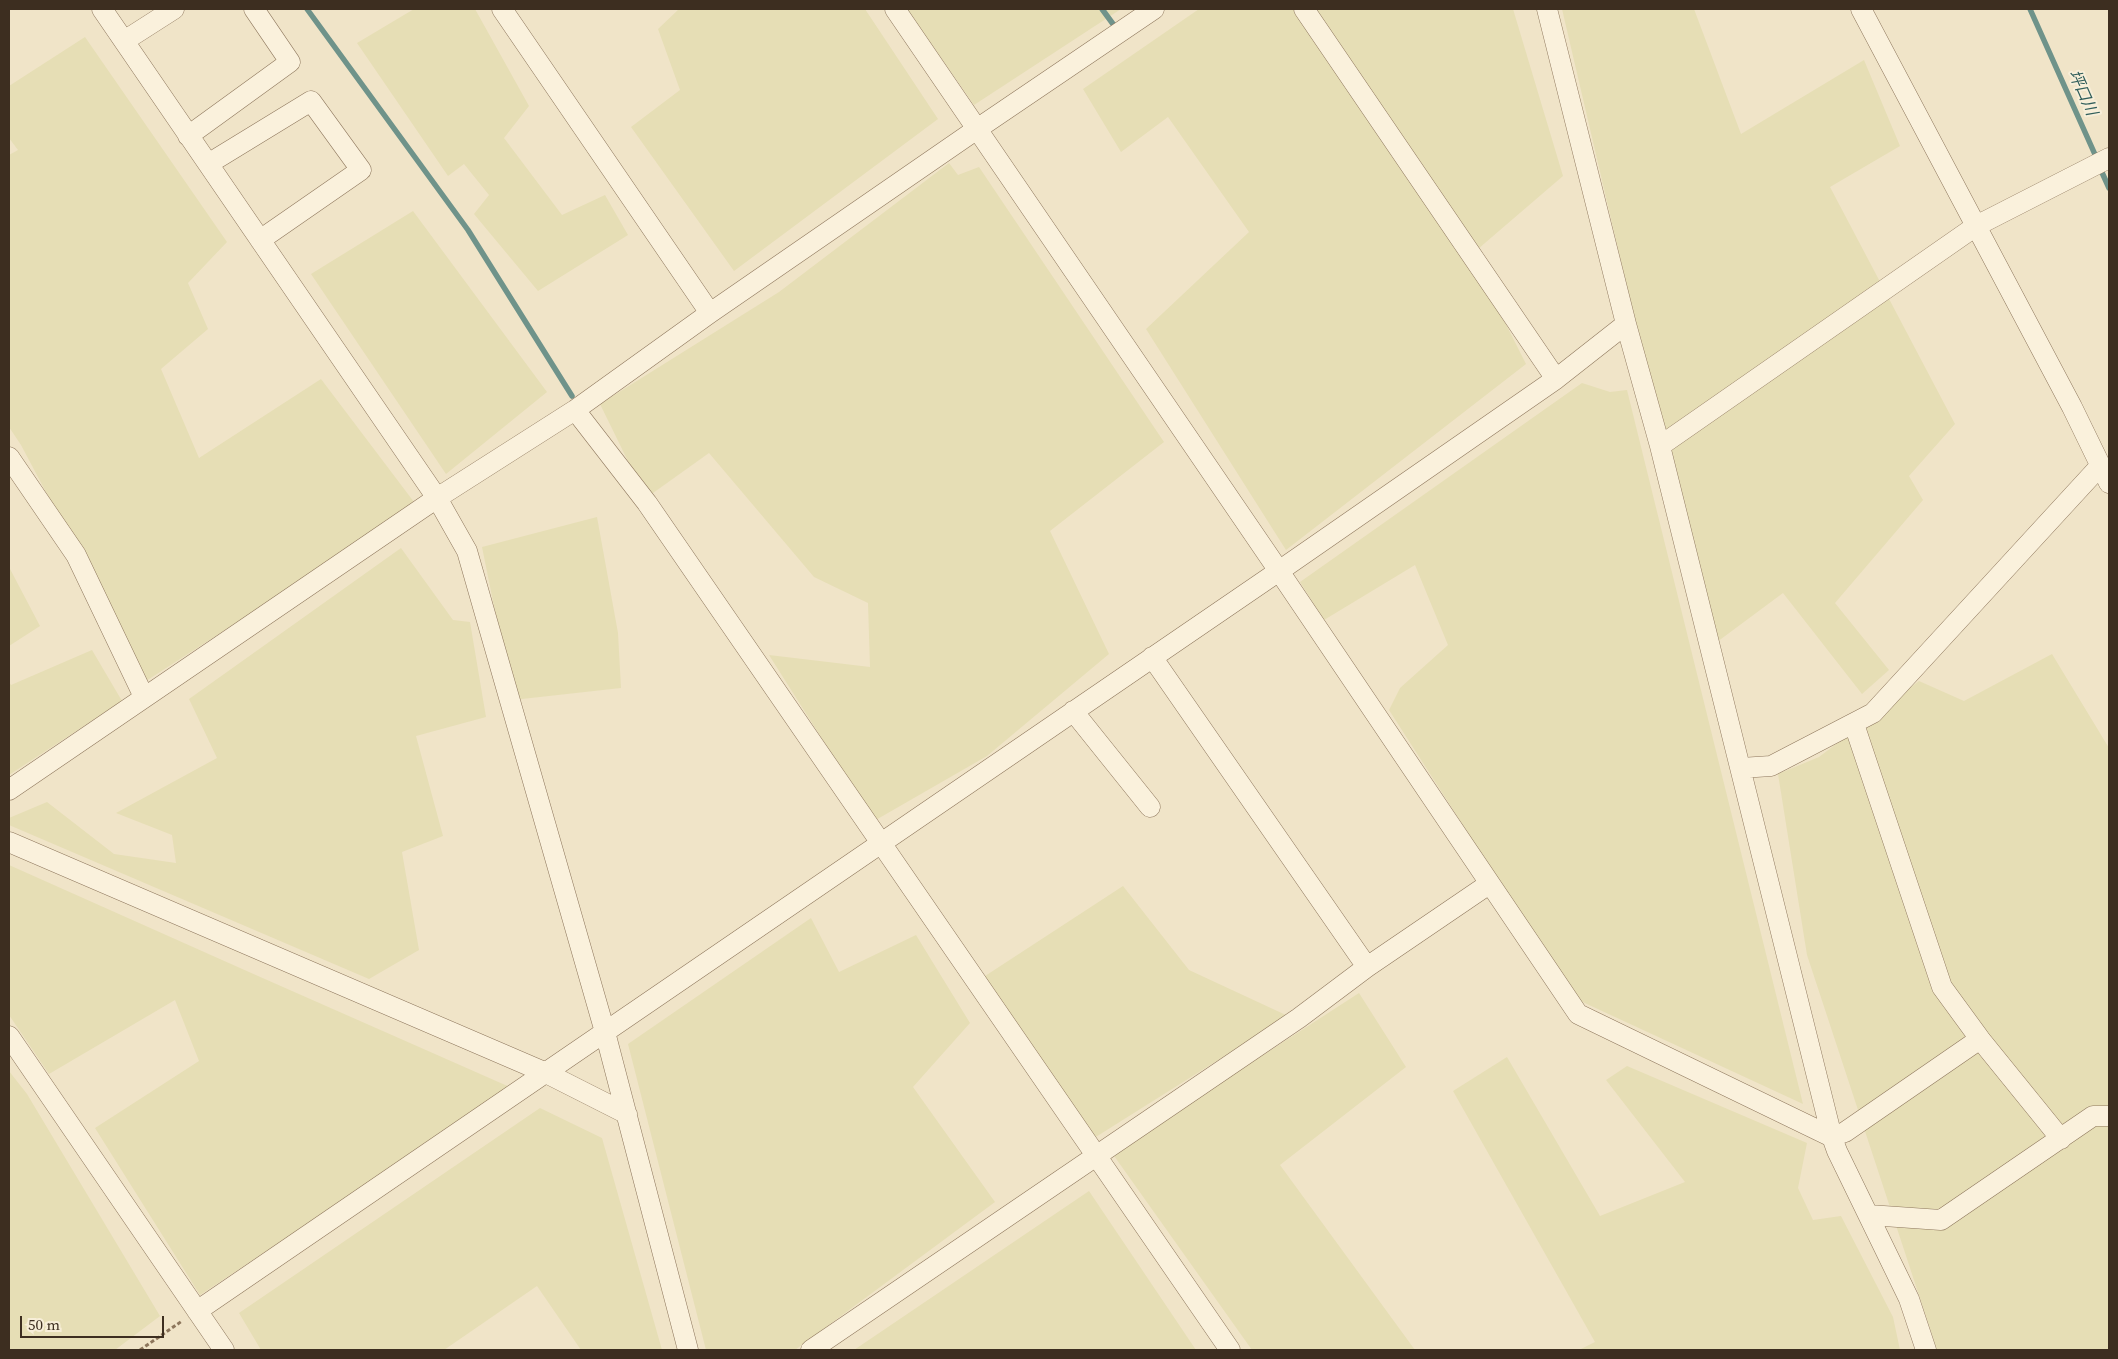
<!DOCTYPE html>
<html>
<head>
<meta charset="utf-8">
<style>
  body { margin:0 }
  #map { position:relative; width:2118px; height:1359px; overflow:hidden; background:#f0e4c8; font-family:"Source Serif 4",serif }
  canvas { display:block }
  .frame { position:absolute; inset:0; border:10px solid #3d2e20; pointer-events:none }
  .scale { position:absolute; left:20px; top:1316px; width:144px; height:22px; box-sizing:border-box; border:2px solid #3d2e20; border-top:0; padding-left:6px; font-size:15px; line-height:18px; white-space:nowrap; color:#3d2e20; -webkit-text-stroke:4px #f7eed8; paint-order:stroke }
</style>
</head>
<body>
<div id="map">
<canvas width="2118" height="1359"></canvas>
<div class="frame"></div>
<div class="scale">50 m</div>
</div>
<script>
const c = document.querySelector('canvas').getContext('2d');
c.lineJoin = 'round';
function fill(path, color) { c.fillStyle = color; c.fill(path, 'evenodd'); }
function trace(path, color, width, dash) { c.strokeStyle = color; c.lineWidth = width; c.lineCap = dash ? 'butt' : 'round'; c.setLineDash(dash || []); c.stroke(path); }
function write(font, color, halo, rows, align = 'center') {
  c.font = font + ' "Source Serif 4","Noto Sans JP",serif'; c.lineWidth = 4; c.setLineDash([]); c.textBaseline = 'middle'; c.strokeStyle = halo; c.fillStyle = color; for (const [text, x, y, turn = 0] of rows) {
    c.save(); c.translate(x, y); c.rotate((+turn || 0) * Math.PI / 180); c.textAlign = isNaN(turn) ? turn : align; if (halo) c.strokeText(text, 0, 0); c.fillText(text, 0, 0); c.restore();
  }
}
const farmland = new Path2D(`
  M414 9H475L529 106 504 138 562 215 605 195 628 235 538 291 474 214 489 195 464 164 448 176 357 43Z
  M679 9H865L938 119 734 271 631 127 680 90 658 29Z
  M907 9H1121L974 105Z
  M1199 9H1513L1563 176 1471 255 1526 364 1286 550 1146 329 1249 232 1168 117 1121 152 1083 89Z
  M1562 9H1694L1741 134 1864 60 1900 146 1830 187 1955 424 1909 476 1923 500 1835 603 1889 670 1862 694 1783 593 1717 642 1633 313Z
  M85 37 227 242 188 283 208 329 161 369 199 458 321 379 417 506 146 681 21 445 9 427V155L18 150 9 138V86Z
  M949 163 958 175 979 167 1164 442 1050 531 1109 654 987 756 874 821 769 655 870 667 868 603 814 577 709 453 646 498 600 404 779 292Z
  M413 211 547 392 446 474 311 274Z
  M1582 383 1610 392 1627 390 1803 1104 1574 998 1389 710 1400 688 1448 645 1415 565 1324 620 1300 582Z
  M597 517 618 633 621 688 513 700 482 547Z
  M401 548 453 620 470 622 486 717 416 736 443 836 402 852 419 950 369 979 9 825V818L47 802 114 854 176 863 172 835 116 813 217 758 189 699Z
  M9 567 40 626 9 646Z
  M92 650 122 701 9 775V682L11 685Z
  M2052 654 2109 748V1350H1937L1807 955 1778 774 1819 757 1919 681 1964 701Z
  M9 865 249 972 512 1088 200 1295 95 1128 199 1061 175 1000 49 1074 9 1015Z
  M1123 886 1189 970 1288 1016 1091 1140 982 978Z
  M811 918 839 972 916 935 970 1023 913 1087 995 1202 795 1350H706L628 1044Z
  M1359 993 1406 1067 1280 1165 1415 1350H1252L1112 1153Z
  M1507 1057 1600 1216 1685 1182 1606 1080 1627 1066 1807 1143 1798 1188 1813 1220 1841 1216 1893 1317 1900 1350H1579L1595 1342 1453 1091Z
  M9 1071 27 1094 160 1316 115 1350H9Z
  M540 1108 602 1138 662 1350H581L537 1286 444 1350H261L239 1313Z
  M1089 1191 1196 1350H854Z`);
const stream = new Path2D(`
  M307 9 468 230 572 396
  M1102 9 1113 24
  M2030 9 2097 159
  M2100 168 2109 188`);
const path = new Path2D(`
  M140 1350 182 1321`);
const street = new Path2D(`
  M102 9 437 498 467 551 605 1032 197 1311
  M502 9 710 313
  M1304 9 1556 379
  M1547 9 1626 324 1556 379 1279 571 1578 1014 1832 1137 1845 1132 1980 1039
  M1861 9 2072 407 2109 483
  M124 41 174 9
  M188 136 290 62 254 9
  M208 164 311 101 361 170 260 240
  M1626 324 1660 446 1832 1137 1837 1151 1909 1299 1926 1350
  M575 410 647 503 1230 1350
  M1660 446 1976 226 2109 158
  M9 457 76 555 144 697
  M1152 657 1367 967
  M1073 711 1150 807
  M1854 724 1942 987 1980 1039 2061 1139
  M1741 768 1771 766 1873 713 2100 466
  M9 790 437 498 575 410 710 313 977 129 895 9
  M9 842 544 1072 627 1114
  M9 1036 224 1350
  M1869 1215 1941 1220 2093 1116H2109
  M688 1350 605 1032 1279 571 977 129 1154 9
  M811 1350 1299 1018 1367 967 1489 884`);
const waterNames = [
  ["坪口川",2082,93,66]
];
fill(farmland, '#e6deb5');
trace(stream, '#6f938a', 5.5);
trace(street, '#8d765c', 21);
trace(path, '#8d765c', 3, [4, 2.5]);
trace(street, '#faf1dc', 20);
write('italic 16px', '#2f5d5a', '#f7eed8', waterNames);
</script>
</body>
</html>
